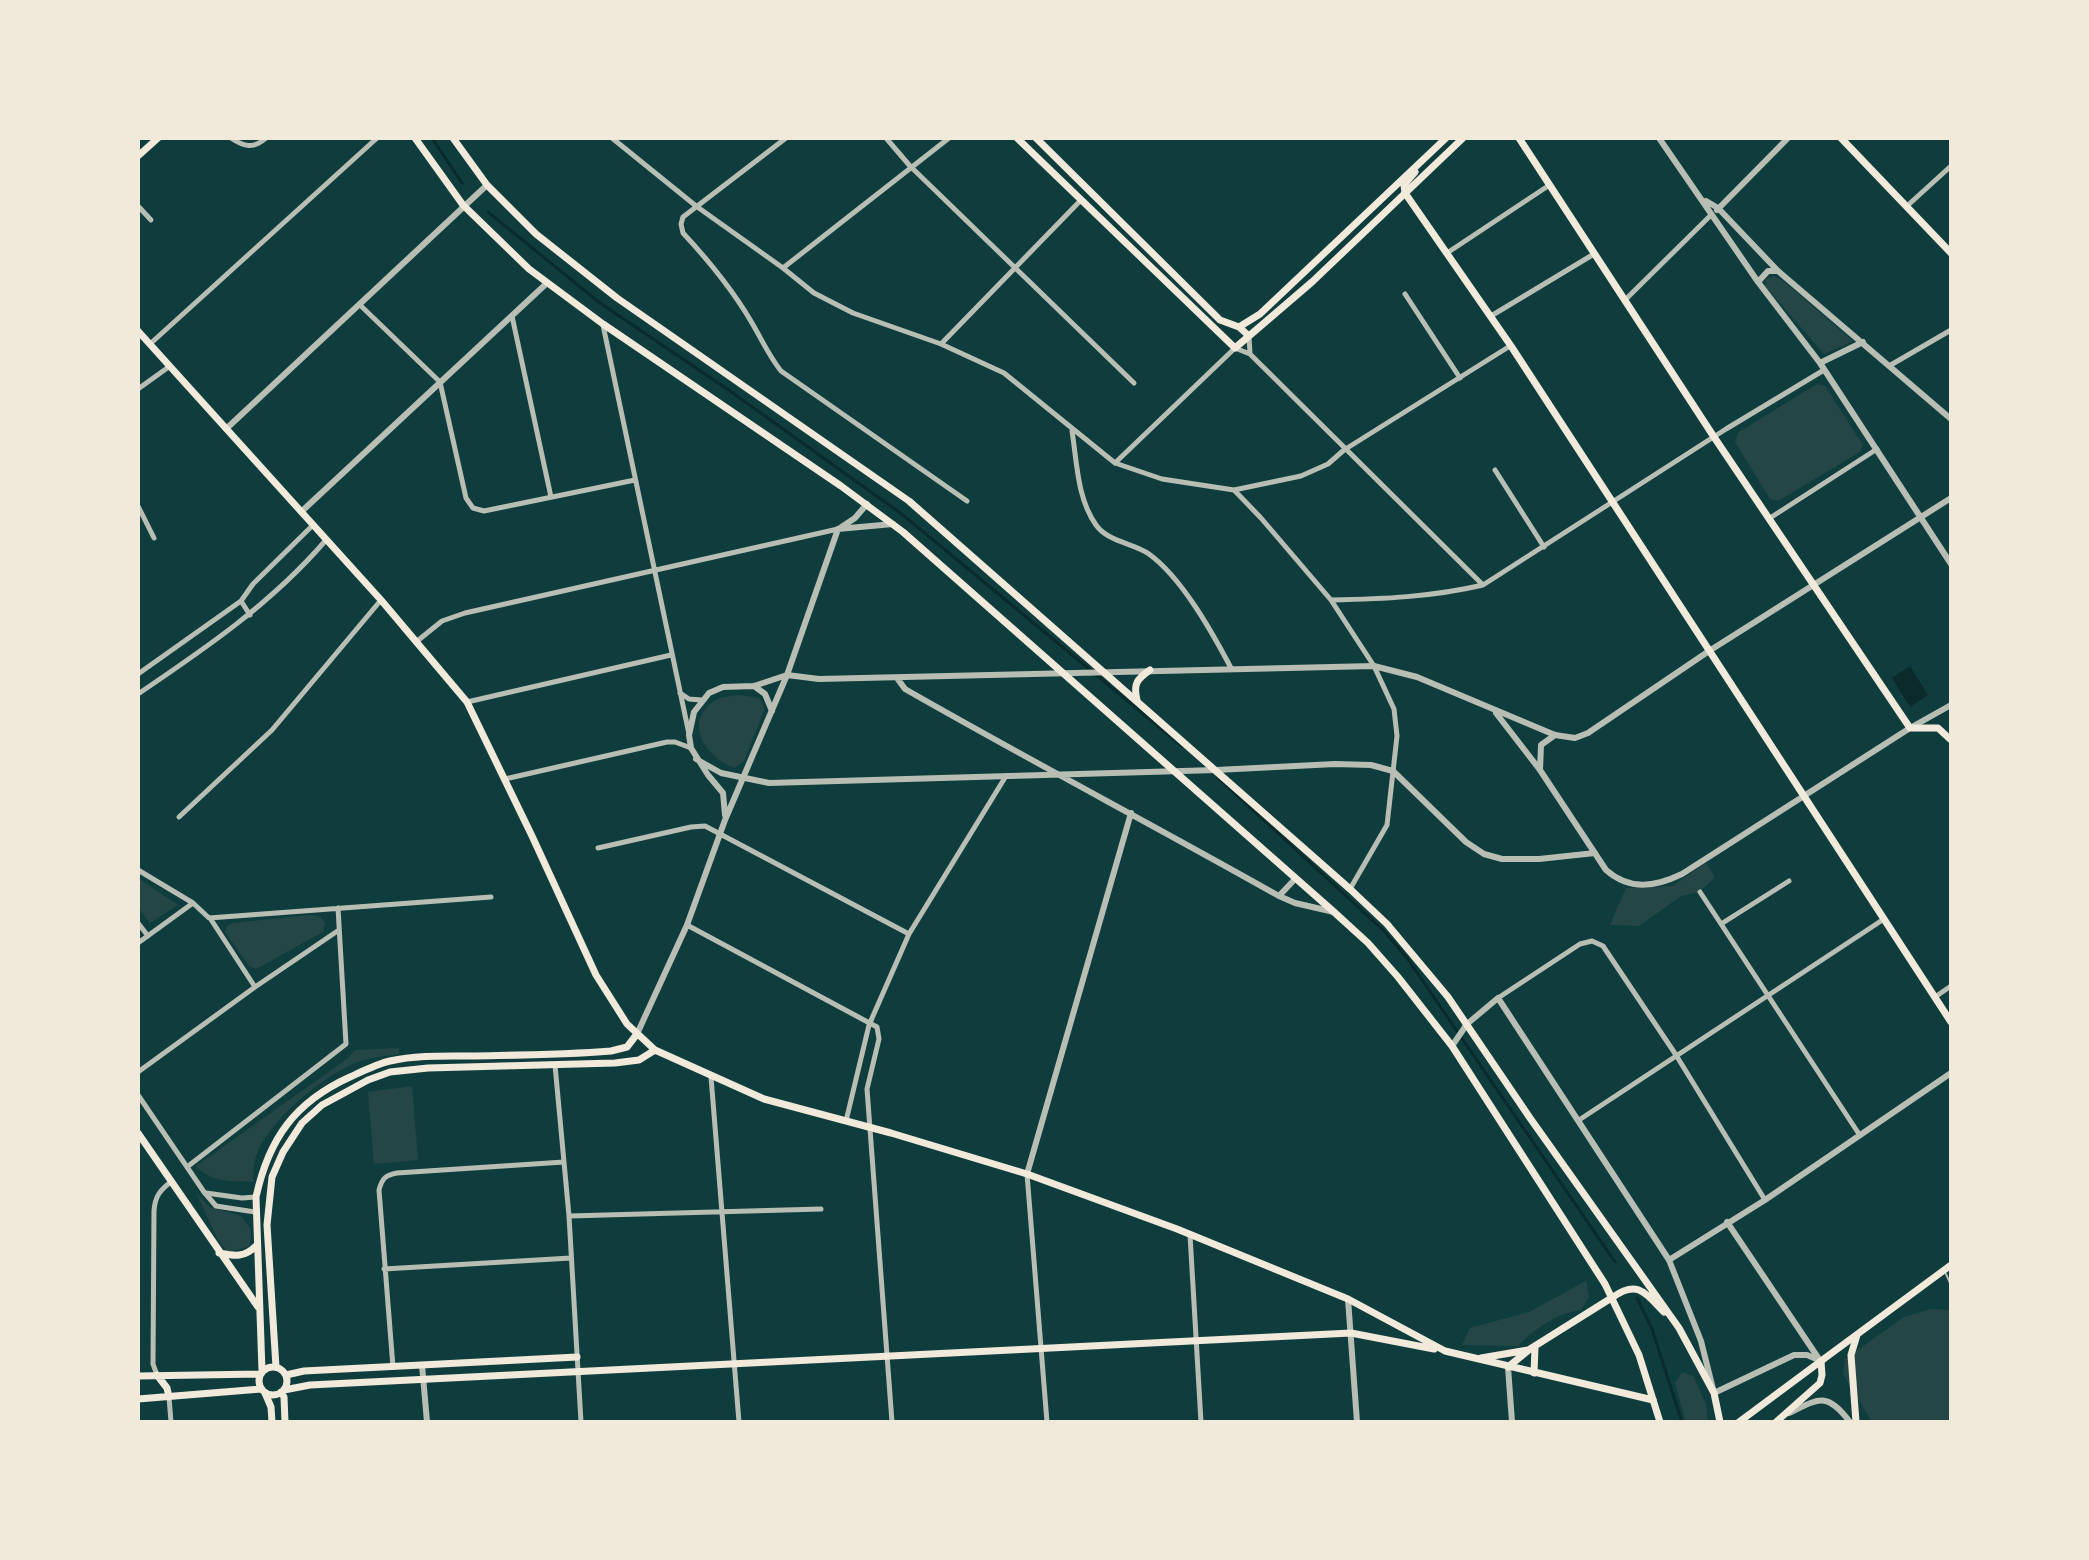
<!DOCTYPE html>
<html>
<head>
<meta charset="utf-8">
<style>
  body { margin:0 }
  #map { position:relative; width:2089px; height:1560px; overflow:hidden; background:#0f3d3e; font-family:"Times New Roman",serif }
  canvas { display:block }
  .frame { position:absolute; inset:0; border:140px solid #f1e9da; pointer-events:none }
</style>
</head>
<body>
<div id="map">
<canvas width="2089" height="1560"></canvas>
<div class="frame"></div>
</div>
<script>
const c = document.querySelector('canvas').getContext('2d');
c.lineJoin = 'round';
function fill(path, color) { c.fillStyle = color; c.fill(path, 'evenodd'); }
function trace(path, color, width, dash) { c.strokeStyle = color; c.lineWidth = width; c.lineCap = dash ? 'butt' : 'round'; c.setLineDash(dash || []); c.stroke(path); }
const green = new Path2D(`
  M1774 276 1782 280 1853 341 1824 354 1765 286 1766 279Z
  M1817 384 1825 386 1863 445 1860 452 1778 501 1770 499 1735 442 1739 432Z
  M740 695 759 698 765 708 744 761 735 768C710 760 683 727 710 704 718 697 730 696 740 695Z
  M1706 863 1715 877 1700 892 1681 896 1639 926 1610 925 1626 888 1672 886Z
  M138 878 178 905 150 923 138 907Z
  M310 915 320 916 325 922 323 932 256 969 249 966 225 932 227 926 232 923Z
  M399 1048V1054C386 1056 373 1057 361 1061 328 1071 265 1123 256 1157 253 1164 254 1174 253 1182 232 1181 211 1183 196 1166L347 1059 355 1050Z
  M412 1086 418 1160 374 1164 368 1092Z
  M196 1193 210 1207 241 1216 251 1229 250 1246 228 1252 218 1240Z
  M1586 1281 1589 1297 1581 1310C1557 1313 1534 1329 1518 1346L1462 1345 1470 1328 1529 1312Z
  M1931 1309 1951 1310V1422H1872L1843 1374 1845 1359 1904 1317Z
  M1682 1372 1693 1376 1706 1404 1708 1422H1686L1675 1383Z`);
const water = new Path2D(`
  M1910 666 1928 695 1910 707 1892 678Z`);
const stream = new Path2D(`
  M432 138 462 183
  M488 212 600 303 730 391 903 515 1182 746
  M1217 777 1383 930 1407 958 1615 1262
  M1637 1298 1652 1329 1682 1422`);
const service = new Path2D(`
  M1946 1274 1951 1285`);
const minor = new Path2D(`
  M231 138C244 147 254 149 266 138
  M612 138 696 206 783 268 814 293 853 313 941 344 1004 373 1115 463 1162 479 1234 490 1301 476 1328 464 1344 450 1510 346
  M786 138 683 217 681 224 683 233C709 261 733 290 752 323 762 340 769 356 781 371L967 501
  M886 138 910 166 1134 383
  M138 206 151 220
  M1907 206 1951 166
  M1447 253 1548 186
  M783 268 949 138
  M1405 294 1460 378
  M1625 300 1711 215
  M360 305 440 382 466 498 473 508 484 511 635 480
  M512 316 551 497
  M1491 316 1594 254
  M603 325 689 734
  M1249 336 1250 354
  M150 344 377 138
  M941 344 1081 200
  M1889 366 1951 330
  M138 389 170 366
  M1072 431C1077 462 1077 498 1096 525 1108 542 1133 543 1149 554 1182 578 1212 632 1231 668
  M1115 463 1235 348 1250 354 1482 584
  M1495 470 1544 547
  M1235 491 1261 518 1331 600 1374 666 1394 709 1397 736 1387 825 1350 889
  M138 506 154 538
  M1770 518 1877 449
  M1331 600C1382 599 1432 597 1483 585L1726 429 1824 370
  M241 601 250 615
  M416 642 442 621 465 613 838 529
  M138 674 241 601 253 584 313 525
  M680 693 689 699 701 700
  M138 694C206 648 272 603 326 540
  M467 702 671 655
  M505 779 667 742H675L691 748
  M179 817 272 730 381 600
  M598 848 691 827 705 826 909 934
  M138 870 193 903 209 918 491 897
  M1700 892 1859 1134
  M210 918 255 987
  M138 923 148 936
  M1721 924 1789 881
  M687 925 877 1027 879 1039 867 1089 892 1422
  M138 943 193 903
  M1935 997 1951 986
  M1498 998 1580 944 1592 941 1603 946 1676 1055 1765 1200
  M555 1065 569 1216 581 1422
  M138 1072 255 987 339 930
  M711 1077 739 1422
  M138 1095 204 1192 216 1206 255 1212
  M1579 1120 1884 919
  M846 1121 869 1025 909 934 1006 776
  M187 1167 346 1044 338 908
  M1027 1174 1047 1422
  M206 1193 242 1198 256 1197
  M569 1216 821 1209
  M1190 1235 1201 1422
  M384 1269 571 1258
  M393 1367 379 1190C382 1178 386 1175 397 1173L564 1162
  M157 1375 153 1364 154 1211C155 1196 160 1190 172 1181
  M169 1397 171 1422`);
const tertiary = new Path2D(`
  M1659 138 1758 282 1820 363 1951 564
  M1706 201 1718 208 1778 271 1951 419
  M1717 210 1788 138
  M1758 282 1768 271H1778
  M1820 363 1863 342
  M226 429 487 185
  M301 512 547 283
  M840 528 855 518 867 504
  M838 529 893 524
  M787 675 819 679 1374 666 1417 677 1555 735 1575 738 1588 733 1709 651 1951 498
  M897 678 905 689C1029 760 1155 826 1279 896L1295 903 1334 912
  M754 686 765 694 772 711
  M1496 713 1540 770 1606 870C1630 891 1655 887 1682 874L1910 728 1951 705
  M696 759 721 773 769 783 1216 770 1335 764 1371 765 1393 771 1466 842 1484 854 1502 859H1539L1595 853
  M1540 770 1541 745 1555 735
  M725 815 723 793 708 775 691 748 689 735 694 712 709 693 723 687 754 686 787 675
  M1279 896 1295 879
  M637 1034 687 925 725 820 787 675 838 529
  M1452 1046 1467 1024 1498 998 1669 1260 1701 1341 1714 1393 1794 1355H1807L1821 1361
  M1027 1174 1131 813
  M1727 1222 1819 1359
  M1669 1260 1765 1200 1951 1073
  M1348 1299 1357 1422
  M422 1365 427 1422
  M1508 1367 1512 1422
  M1789 1413C1820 1398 1827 1392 1850 1422`);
const secondary = new Path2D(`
  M1519 138 1714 437 1910 728H1938L1951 740
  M1841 138 1951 253
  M138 156 158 138
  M1405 193 1511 346 1951 1022
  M138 331 381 600 467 702 532 836 596 975 627 1024 655 1050 764 1099 891 1133 1027 1174 1177 1229 1348 1299 1445 1351 1653 1400
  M138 1133 258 1307
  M219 1253C235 1256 244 1258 256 1246
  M1481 1358 1528 1350
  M1821 1361 1951 1265
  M259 1381a14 14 0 1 1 28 0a14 14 0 1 1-28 0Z
  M276 1367 267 1225 272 1177 283 1152 302 1123 322 1105 368 1080 390 1072 428 1068 615 1063 639 1060 655 1050
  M1508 1367 1530 1349 1613 1297
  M262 1371 256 1197C269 1138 295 1102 350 1077 363 1071 377 1064 390 1061 416 1055 444 1056 470 1056 517 1055 564 1055 611 1051L627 1047 637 1034
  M1534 1373 1535 1347
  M157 1375 167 1388 169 1397
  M286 1375 304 1371 577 1357
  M138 1376 260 1374
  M284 1390 310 1385 1351 1333 1434 1349
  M281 1392 284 1397 285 1422
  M265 1393 271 1407 272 1422
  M138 1399 261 1389
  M1856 1422 1851 1355 1857 1335`);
const primary = new Path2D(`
  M415 138 463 205 529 269 603 324 841 486 903 532 1334 912 1368 943 1398 977 1452 1046 1605 1284 1639 1355 1660 1422
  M453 138 487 185 536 234 617 298 909 501 1350 889 1387 924 1448 997 1530 1118 1679 1328 1714 1393 1720 1422
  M1017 138 1235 348 1312 282 1463 138
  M1036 138 1220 320 1239 327 1249 336
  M1405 193 1404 185 1415 172
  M1239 327 1260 314 1446 138
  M1137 700C1133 684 1137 679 1150 670
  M1613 1297C1638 1279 1646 1294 1664 1312
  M1739 1422 1821 1361 1822 1375 1820 1383 1776 1422`);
fill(green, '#244646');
fill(water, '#0a2a2b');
trace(stream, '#0a2a2b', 3);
trace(service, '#b8beb3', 2);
trace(minor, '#b8beb3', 5);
trace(tertiary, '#b8beb3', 6);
trace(secondary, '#f1e9da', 7);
trace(primary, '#f1e9da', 7);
</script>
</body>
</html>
